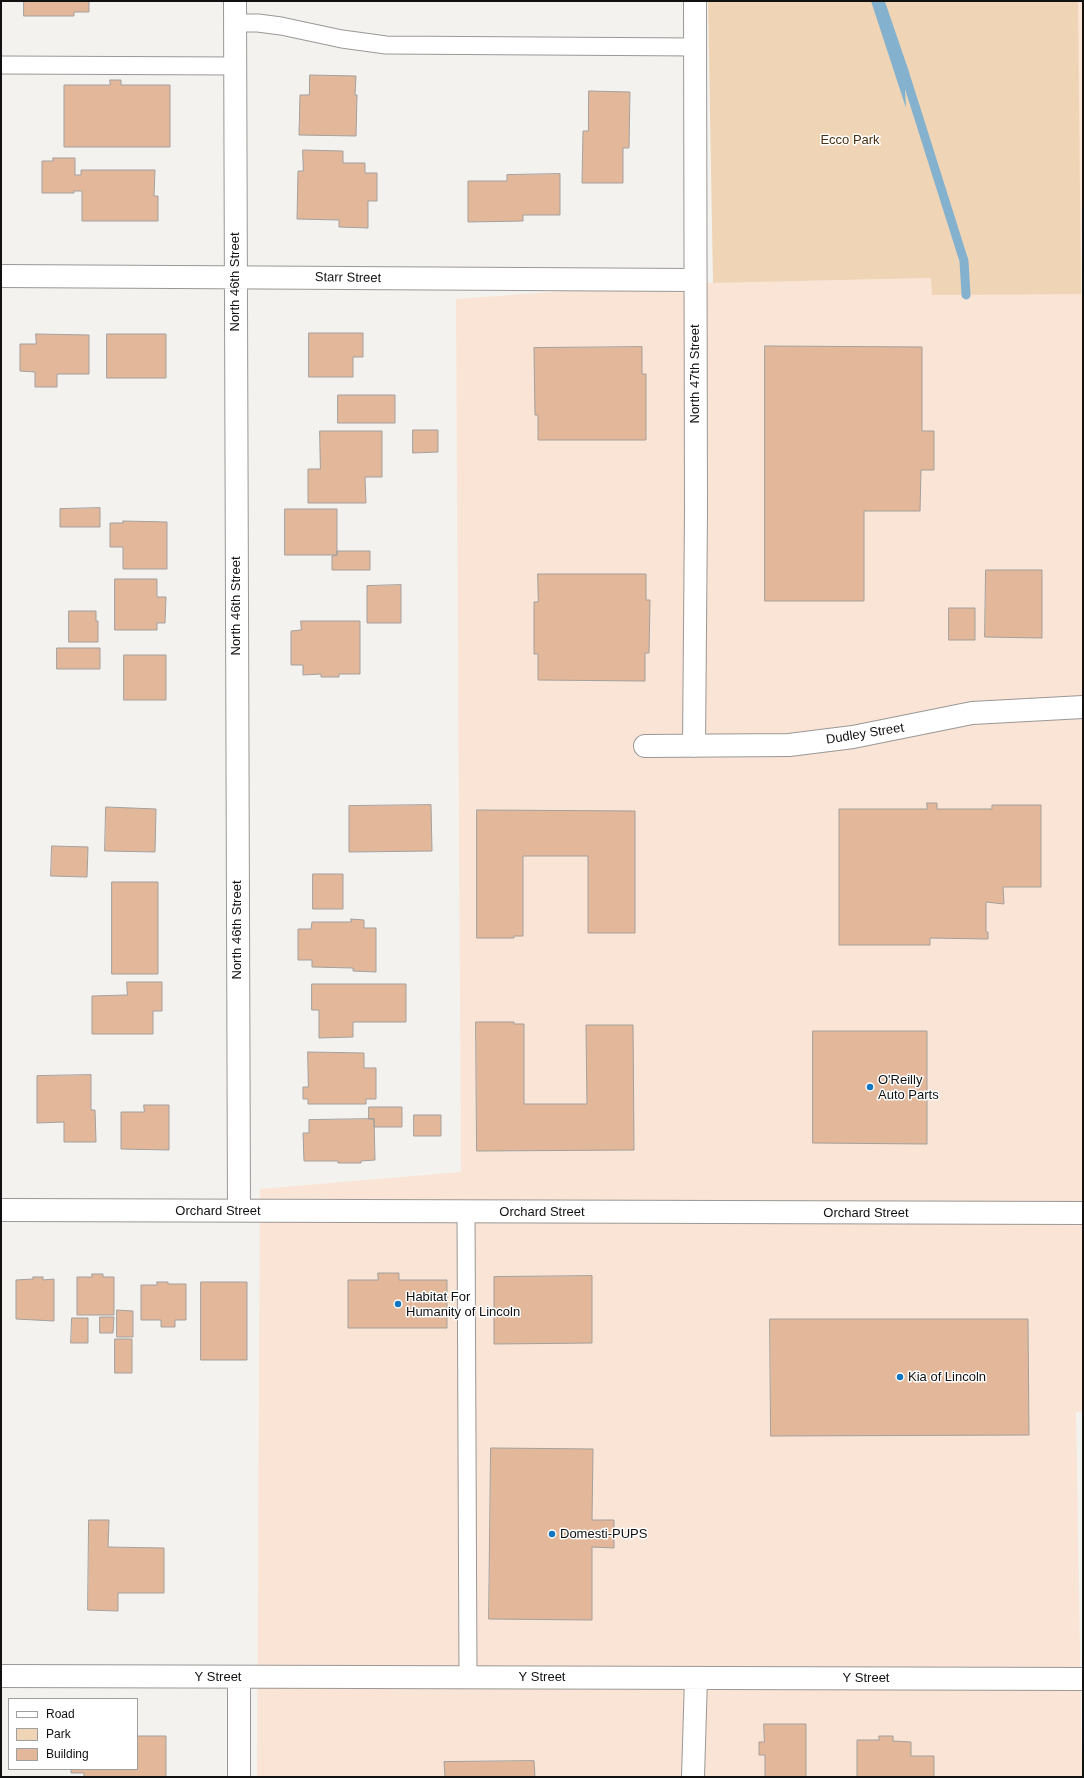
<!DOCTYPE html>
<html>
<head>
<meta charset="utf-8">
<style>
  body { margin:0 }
  #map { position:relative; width:1084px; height:1778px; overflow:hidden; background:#f4f2ef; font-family:Helvetica,sans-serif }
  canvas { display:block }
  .frame { position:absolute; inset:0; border:2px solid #121111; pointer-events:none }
  .legend { position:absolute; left:8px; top:1698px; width:130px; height:72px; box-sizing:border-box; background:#fff; border:1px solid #a0a0a0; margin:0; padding:5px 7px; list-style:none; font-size:12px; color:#121111 }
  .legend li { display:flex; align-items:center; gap:8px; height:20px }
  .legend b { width:20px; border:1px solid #a0a0a0 }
</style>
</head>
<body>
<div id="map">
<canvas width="1084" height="1778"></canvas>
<div class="frame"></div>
<ul class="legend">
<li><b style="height:5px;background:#fff"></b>Road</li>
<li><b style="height:11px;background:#efd5b6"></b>Park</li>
<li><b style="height:11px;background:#e3b89a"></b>Building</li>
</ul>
</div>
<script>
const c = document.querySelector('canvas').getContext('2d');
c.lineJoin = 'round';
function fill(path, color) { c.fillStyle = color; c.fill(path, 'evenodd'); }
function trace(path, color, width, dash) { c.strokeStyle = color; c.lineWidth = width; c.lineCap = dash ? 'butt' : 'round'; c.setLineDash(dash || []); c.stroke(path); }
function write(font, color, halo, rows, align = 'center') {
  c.font = font + ' Helvetica,sans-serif'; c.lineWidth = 3; c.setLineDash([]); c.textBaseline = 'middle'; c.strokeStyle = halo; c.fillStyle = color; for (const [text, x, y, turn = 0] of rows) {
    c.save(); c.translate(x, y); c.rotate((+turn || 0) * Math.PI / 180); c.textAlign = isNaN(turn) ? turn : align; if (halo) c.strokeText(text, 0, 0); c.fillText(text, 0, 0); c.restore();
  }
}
const commercial = new Path2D(`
  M1078 1H1083V1412H1076L1082 1777H257L260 1189 461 1172 456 299 661 284 932 278V295Z`);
const green = new Path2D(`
  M708 1H1078L1081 294 932 295 931 278 713 283Z`);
const water = new Path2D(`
  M871 1H882L904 71 906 108Z`);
const stream = new Path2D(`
  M880 1 904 71 964 261 966 295`);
const building = new Path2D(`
  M24 1H89V12H74V16H24Z
  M310 75 356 76 355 95H357L356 136 299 135 300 95H309Z
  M110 80H121V85H170V147H64V85H110Z
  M589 91 630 92 629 148H623V183H582L583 131H588Z
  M303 150 343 151V163H365V173H377V201H368V228L339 227V220L297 219 298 171H303Z
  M53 158H75V175H81V170H155L154 196H158V221H82V191H74V193H42V161H53Z
  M560 174V215H523V221L468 222V181H507V175Z
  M309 333H363V357H353V377H309Z
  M36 334 89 335V374H57V387H35V372L20 371V344H36Z
  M107 334H166V378H107Z
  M765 346 922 347V431H934V470H921L920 511H864V601H765Z
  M642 347V374H646V440H538V415H535L534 348Z
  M338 395H395V423H338Z
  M413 430H438V452L413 453Z
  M320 431H382V477H365L366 503H308V469H320Z
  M100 508V527H60V509Z
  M285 509H337V555H285Z
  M123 521 167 522V569H123V547H110V523H123Z
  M337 551H370V570H332V556L337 555Z
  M986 570H1042V638L985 637Z
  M538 574H646V600H650L649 653H645V681L538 680V654H534V602H538Z
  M115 579H157V597H166L165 623H157V630H115Z
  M401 585V623H367V586Z
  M949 608H975V640H949Z
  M69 611H96V621H98V642H69Z
  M301 621H360V674H339V677H321V674L303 675V665H291V631L301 630Z
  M57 648H100V669H57Z
  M124 655H166V700H124Z
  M927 803H937V809H992V805H1041V887H1003L1004 904 986 902V932H988V939L930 938V945H839V809H927Z
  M431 805 432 851 349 852V806Z
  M106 807 156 809 155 852 105 851Z
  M477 810 635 811V933H588V856H523V936H514V938H477Z
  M52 846 88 847 87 877 51 876Z
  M313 874H343V909H313Z
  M112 882H158V974H112Z
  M351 919 364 920V928H376V972L353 971V968L312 967V960H298V929H311L312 922H351Z
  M127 982H162V1011H153V1034H92V996L127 995Z
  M312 984H406V1022H353V1037L319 1038V1010H312Z
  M476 1022H514V1024H524V1104H587L586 1025H633L634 1150 477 1151Z
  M813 1031H927V1144L813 1143Z
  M308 1052 364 1053V1068H376V1099H366V1104H308V1099H303V1087H308Z
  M91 1075V1110H95L96 1142H64V1122L37 1123V1076Z
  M144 1105H169V1150L121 1149V1112H144Z
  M369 1107H402V1127H374V1119H369Z
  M414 1115H441V1136H414Z
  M374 1119 375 1160 361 1161V1163H338V1161H304L303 1133H309V1120Z
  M378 1273H399V1280H447V1328H348V1280H378Z
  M92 1274H103V1277H114V1315H77V1277H92Z
  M592 1276V1343L494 1344V1277Z
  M33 1277H43V1280L54 1279V1321L16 1319V1280L33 1279Z
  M157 1282H168V1284H186V1320H175V1327H161V1320H141V1285H157Z
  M201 1282H247V1360H201Z
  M117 1310 133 1311V1337H117Z
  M100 1317H114L113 1333H100Z
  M72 1318H88V1343H71Z
  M770 1319H1028L1029 1435 771 1436Z
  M115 1339H132V1373H115Z
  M491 1448 593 1449 592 1520H614V1548L592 1547V1620L489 1619Z
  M89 1520H109L108 1547 164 1548V1593H118V1611L88 1610Z
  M764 1724H806V1777H765V1755H759V1742H764Z
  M137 1736H166V1777H84V1773H71V1769H137Z
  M879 1736H893V1741L911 1742V1756H934V1777H857V1740H879Z
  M534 1761 535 1777H445L444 1762Z`);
const lane = new Path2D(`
  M235 23H258L281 26 342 39 386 45 695 47
  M1 65 234 66
  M466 1211 468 1678`);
const street = new Path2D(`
  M235 1 239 1210
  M1 276 695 280
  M645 746 789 745 853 737 972 713 1083 707
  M694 746 696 511 695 1
  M1 1210 1083 1213
  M1 1676 1083 1679
  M239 1677V1777
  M693 1777 696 1678`);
const markers = [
  [870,1087,4,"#1376c2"],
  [398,1304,4,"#1376c2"],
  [900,1377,4,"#1376c2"],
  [552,1534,4,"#1376c2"]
];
const parkNames = [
  ["Ecco Park",850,140]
];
const streetNames = [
  ["Starr Street",348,278,1],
  ["North 46th Street",235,282,-90],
  ["North 47th Street",695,374,-90],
  ["North 46th Street",236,606,-90],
  ["Dudley Street",865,734,-9],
  ["North 46th Street",237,930,-90],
  ["Orchard Street",218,1211],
  ["Orchard Street",542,1212],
  ["Orchard Street",866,1213],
  ["Y Street",218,1677],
  ["Y Street",542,1677],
  ["Y Street",866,1678]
];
const poiNames = [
  ["O'Reilly",878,1080],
  ["Auto Parts",878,1095],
  ["Habitat For",406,1297],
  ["Humanity of Lincoln",406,1312],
  ["Kia of Lincoln",908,1377],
  ["Domesti-PUPS",560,1534]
];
fill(commercial, '#f9e4d5');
fill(green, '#efd5b6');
fill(water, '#84b1ce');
trace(stream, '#84b1ce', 9);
fill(building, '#e3b89a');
trace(building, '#a3a09e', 1);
trace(lane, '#9a9896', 19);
trace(street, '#9a9896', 24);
trace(lane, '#fff', 17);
trace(street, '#fff', 22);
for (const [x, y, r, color] of markers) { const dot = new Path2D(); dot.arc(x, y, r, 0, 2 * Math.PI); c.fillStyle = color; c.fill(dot); trace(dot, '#fff', 1.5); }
write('13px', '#493112', '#fff', parkNames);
write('13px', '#121111', '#fff', streetNames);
write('13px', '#121111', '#fff', poiNames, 'left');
</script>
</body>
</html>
